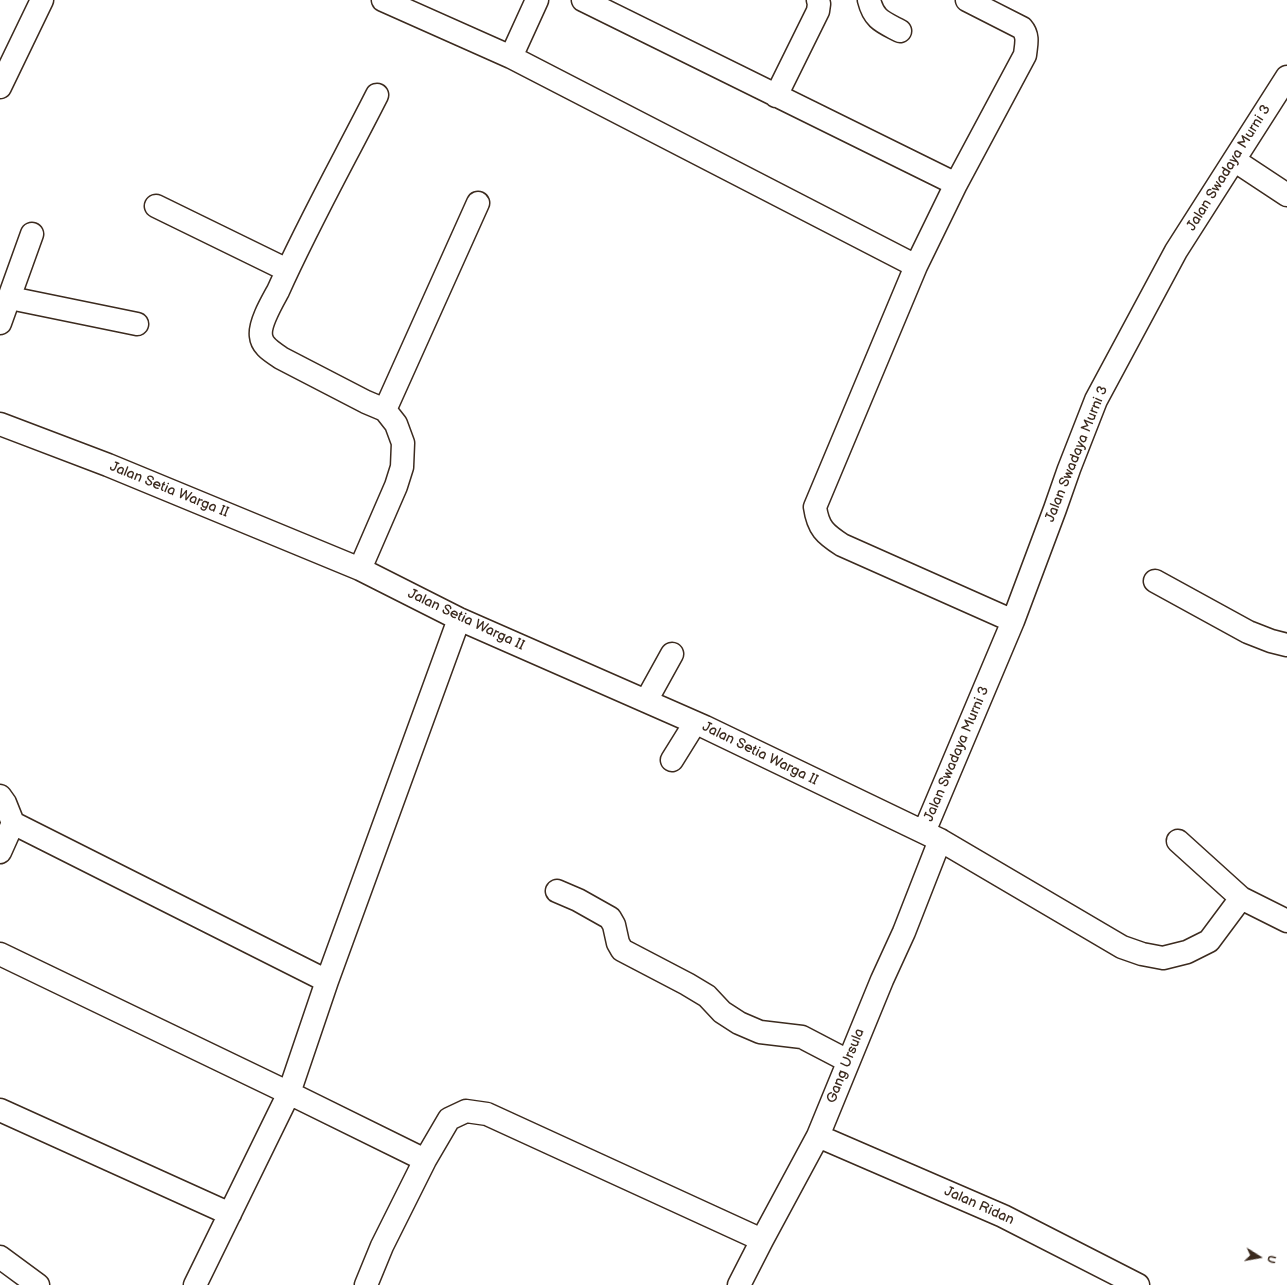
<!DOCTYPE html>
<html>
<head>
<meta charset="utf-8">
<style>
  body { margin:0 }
  #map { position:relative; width:1287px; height:1285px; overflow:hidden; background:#fff; font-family:"Balsamiq Sans",sans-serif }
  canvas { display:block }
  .north { position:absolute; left:1239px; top:1237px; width:40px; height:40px; -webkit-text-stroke:3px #fff; paint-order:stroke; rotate:101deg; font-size:11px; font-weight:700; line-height:16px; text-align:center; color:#3b2a1e }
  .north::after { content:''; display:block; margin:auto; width:14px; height:18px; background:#3b2a1e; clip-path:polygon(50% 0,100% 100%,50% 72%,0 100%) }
</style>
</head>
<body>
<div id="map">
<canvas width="1287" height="1285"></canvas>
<div class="north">U</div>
</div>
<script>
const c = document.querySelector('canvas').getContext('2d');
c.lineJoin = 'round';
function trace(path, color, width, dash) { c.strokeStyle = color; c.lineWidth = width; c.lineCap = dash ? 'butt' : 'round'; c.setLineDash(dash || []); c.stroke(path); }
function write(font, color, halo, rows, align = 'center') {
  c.font = font + ' "Balsamiq Sans",sans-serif'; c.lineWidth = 3; c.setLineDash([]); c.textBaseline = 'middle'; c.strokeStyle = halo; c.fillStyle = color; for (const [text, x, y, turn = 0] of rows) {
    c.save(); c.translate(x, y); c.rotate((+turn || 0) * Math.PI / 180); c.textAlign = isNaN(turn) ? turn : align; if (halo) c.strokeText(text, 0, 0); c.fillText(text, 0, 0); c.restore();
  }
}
const minor = new Path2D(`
  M383 0 511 57 537 0
  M583 0 956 184 916 266 815 507C818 528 825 534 842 545L1013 621
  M869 0C874 20 883 22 900 31
  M511 57 916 266
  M0 87 42 0
  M377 95C344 160 308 224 278 291 272 302 259 324 261 336 262 347 273 352 281 358L366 402 385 410 478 203
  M776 96 818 11 819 4 818 0
  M1234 160 1287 195
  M956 184 1025 55C1026 45 1029 36 1022 28L967 0
  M156 206 287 270
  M10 298 137 324
  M0 323 32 234
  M0 424 108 465 360 569 459 619 705 727 940 840 1122 947 1142 954 1163 958 1187 952 1209 941 1241 898 1287 921
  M360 569 396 486 402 467 403 443 396 424 385 410
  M1155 581 1248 632 1271 641 1287 645
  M646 701 672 654
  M672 760 695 723
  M0 796 5 803 13 823 0 852
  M13 823 327 981
  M924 832 1013 621 1055 509 1069 469 1096 400 1176 251 1287 77
  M1178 841 1241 898
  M557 891 578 900 610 918 614 925 618 943 622 950 687 984 707 996 722 1012 739 1023 760 1032 802 1037 848 1061
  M0 954 289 1093 425 1160
  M0 1110 230 1214
  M818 1136 1003 1216 1138 1285
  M0 1257 38 1285
  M195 1285 289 1093 327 981 459 619
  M366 1285 382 1246 425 1160 449 1119 466 1111 487 1114 762 1240
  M739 1285 762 1240 818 1136 882 980 904 932 940 840`);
const streetNames = [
  ["Jalan Swadaya Murni 3",1229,168,-58],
  ["Jalan Swadaya Murni 3",1077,454,-68],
  ["Jalan Setia Warga II",169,490,22],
  ["Jalan Setia Warga II",466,620,25],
  ["Jalan Setia Warga II",760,754,26],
  ["Jalan Swadaya Murni 3",957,754,-67],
  ["Gang Ursula",846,1066,-68],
  ["Jalan Ridan",979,1206,24]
];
trace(minor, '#3b2a1e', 25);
trace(minor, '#fff', 22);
write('14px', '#3b2a1e', '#fff', streetNames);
</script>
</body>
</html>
